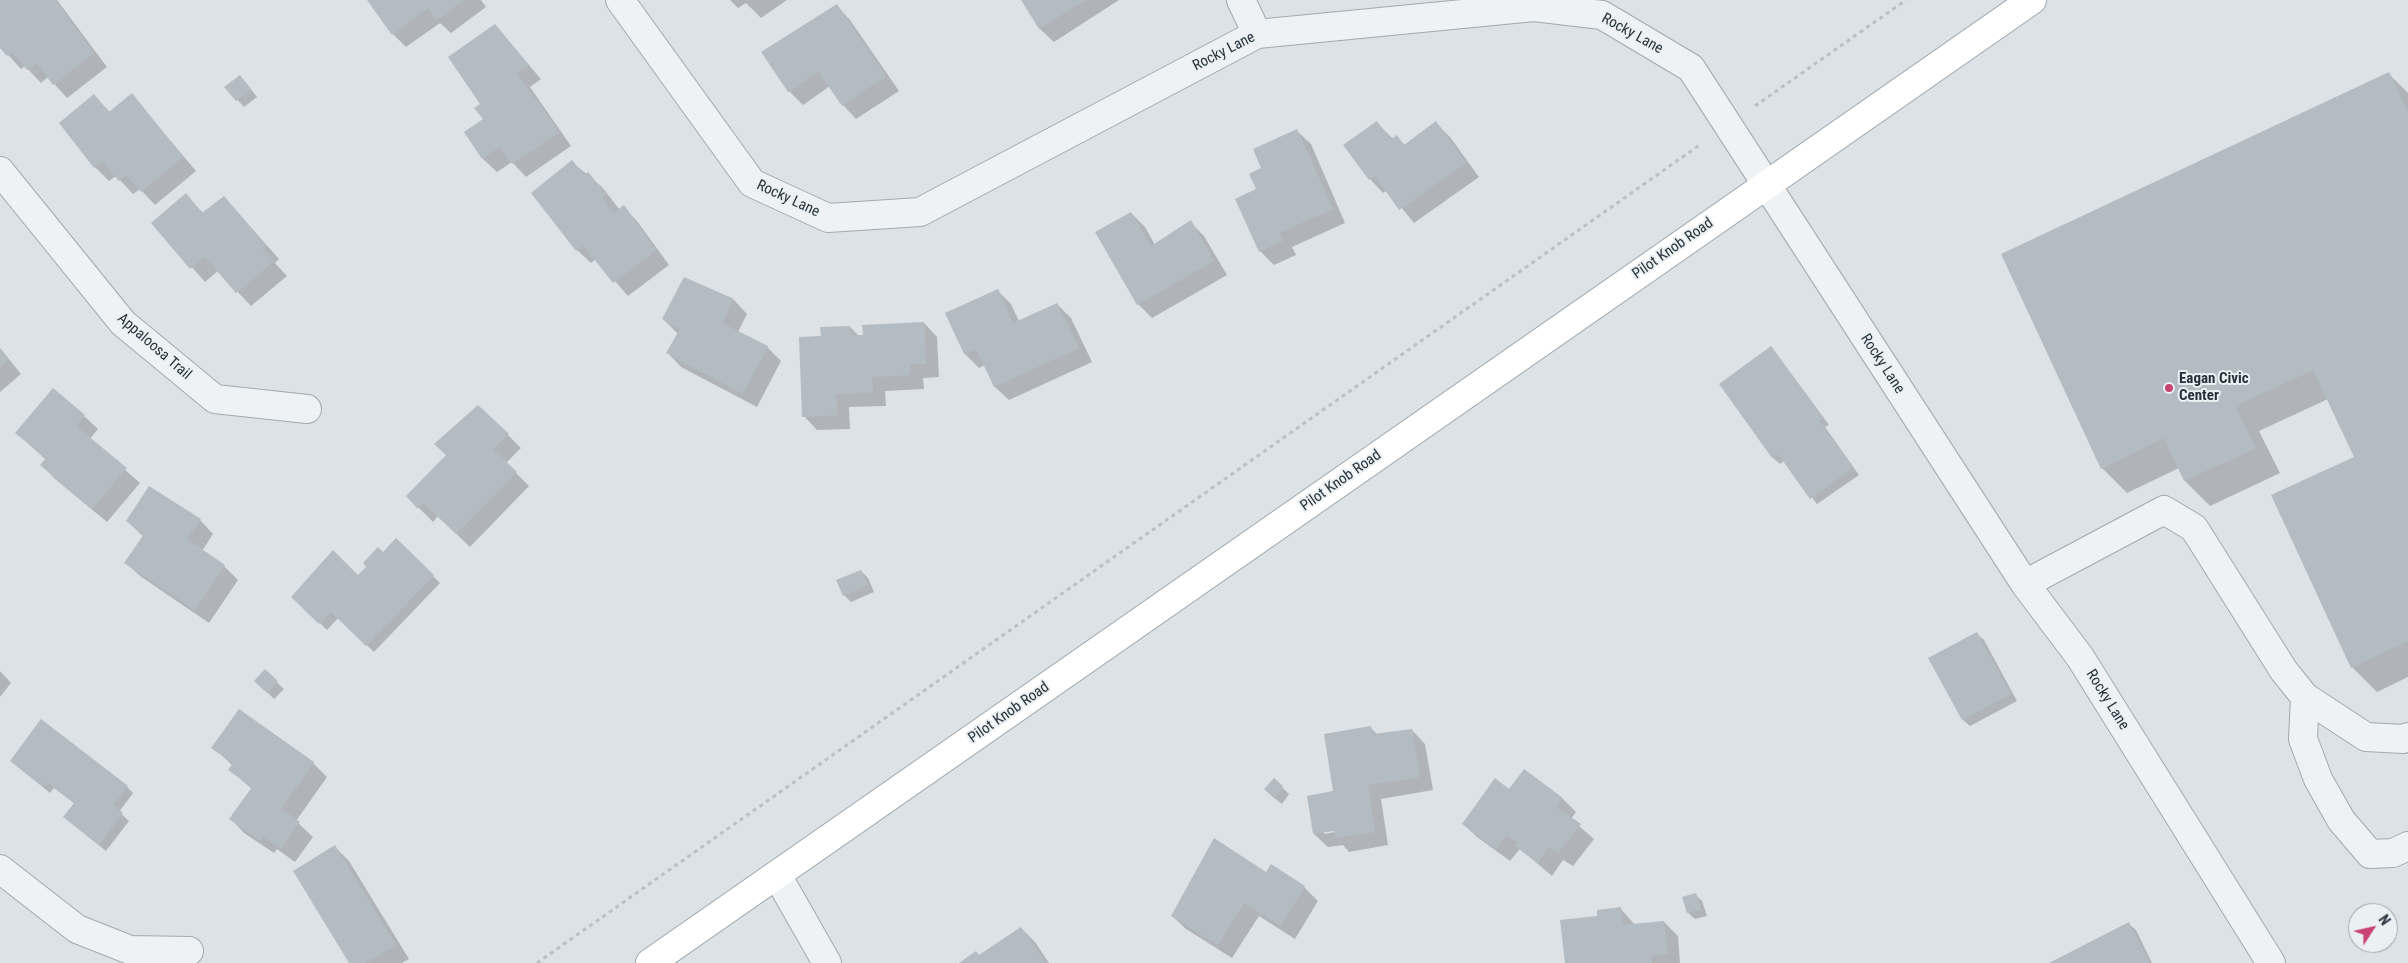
<!DOCTYPE html>
<html>
<head>
<meta charset="utf-8">
<style>
  body { margin:0 }
  #map { position:relative; width:2408px; height:963px; overflow:hidden; background:#dce2e6; font-family:"Roboto Condensed",sans-serif }
  canvas { display:block }
  .north { position:absolute; left:2348px; top:903px; width:50px; height:50px; box-sizing:border-box; background:#ebf0f3; border:1px solid #9ca4a9; border-radius:50%; rotate:55deg; font-size:14px; font-weight:700; line-height:20px; text-align:center; color:#26323b }
  .north::after { content:''; display:block; margin:auto; width:18px; height:22px; background:#c94373; clip-path:polygon(50% 0,100% 100%,50% 72%,0 100%) }
</style>
</head>
<body>
<div id="map">
<canvas width="2408" height="963"></canvas>
<div class="north">N</div>
</div>
<script>
const c = document.querySelector('canvas').getContext('2d');
c.lineJoin = 'round';
function fill(path, color) { c.fillStyle = color; c.fill(path, 'evenodd'); }
function trace(path, color, width, dash) { c.strokeStyle = color; c.lineWidth = width; c.lineCap = dash ? 'butt' : 'round'; c.setLineDash(dash || []); c.stroke(path); }
function write(font, color, halo, rows, align = 'center') {
  c.font = font + ' "Roboto Condensed",sans-serif'; c.lineWidth = 4; c.setLineDash([]); c.textBaseline = 'middle'; c.strokeStyle = halo; c.fillStyle = color; for (const [text, x, y, turn = 0] of rows) {
    c.save(); c.translate(x, y); c.rotate((+turn || 0) * Math.PI / 180); c.textAlign = isNaN(turn) ? turn : align; if (halo) c.strokeText(text, 0, 0); c.fillText(text, 0, 0); c.restore();
  }
}
const shadow = new Path2D(`
  M0 0H57L107 67 67 98 48 77 41 83 25 66 21 69 0 46Z
  M368 0H481L486 7 451 33 440 23 406 47 393 34Z
  M730 0H787L761 18 746 3 738 8Z
  M1022 0H1119L1054 42 1040 29Z
  M837 6 850 20 899 91 856 119 843 105 830 86 803 105 789 91Z
  M495 26 541 79 530 87 571 146 526 177 512 162 497 172 483 159 466 133 484 120 482 104Z
  M2389 74 2408 93V677L2377 692 2352 667 2356 458 2328 399 2259 431 2280 473 2210 506 2185 481 2179 468 2127 493 2102 468Z
  M246 83 257 97 244 107 226 87Z
  M132 95 196 171 155 205 140 189 133 194 116 176 109 181 95 167 94 96 110 112Z
  M1377 123 1393 139 1397 137 1405 145 1436 123 1450 137 1479 177 1414 223 1387 190 1383 193 1370 179Z
  M1297 131 1311 144 1345 223 1292 247 1296 255 1274 265 1260 251 1258 190 1263 169Z
  M572 162 602 187 620 210 623 207 637 221 669 265 628 296 596 259 591 263 577 250Z
  M186 195 204 214 224 197 279 259 275 263 287 276 251 306 218 271 205 282 153 223Z
  M1131 213 1145 227 1155 245 1190 222 1204 236 1227 275 1152 318 1138 304Z
  M685 278 734 300 747 314 738 332 767 347 781 361 757 407 681 367 668 353 678 334 663 319Z
  M997 290 1011 304 1019 321 1057 304 1071 318 1092 362 1009 400 995 387 985 365 979 368 965 354 946 314Z
  M924 323 937 337 939 377 923 378 924 389 885 391 886 406 849 407 850 429 817 430 804 416 822 337 850 327 859 336Z
  M1771 347 1829 425 1825 427 1859 475 1817 504 1784 461 1780 464 1773 458 1721 384Z
  M0 348 21 374 0 392Z
  M84 416 98 429 90 439 140 483 107 522 55 479 42 465 46 460 17 433Z
  M508 435 521 448 506 463 529 486 470 547 438 516 433 522 407 496Z
  M200 520 213 534 202 551 224 566 238 580 209 623 140 576 126 563 144 537 127 521Z
  M396 540 440 583 374 652 338 618 327 630 293 597 358 577Z
  M861 571 868 578 874 592 851 602 844 595Z
  M1977 634 1984 640 2017 701 1970 726 1963 720 1930 659Z
  M0 671 11 683 0 697Z
  M265 671 284 689 274 699 256 681Z
  M1371 728 1378 735 1412 730 1425 744 1433 790 1381 799 1388 845 1349 852 1343 845 1328 847 1314 834 1334 793ZM1324 831H1340L1324 834Z
  M213 747 313 763 327 777 296 821 313 837 295 862 277 849 274 853 244 833 231 819 252 789 230 770 233 766Z
  M11 761 127 787 133 793 119 812 129 821 106 851 71 823 75 804 54 788 50 793Z
  M1524 770 1563 799 1576 812 1571 819 1594 839 1573 866 1563 860 1552 876 1520 849 1510 861 1477 837 1463 824 1509 791Z
  M1274 779 1289 794 1282 804 1272 796Z
  M335 847 349 861 409 959 402 963H351Z
  M1266 874 1304 887 1318 901 1295 939 1259 916 1232 958 1186 929 1172 916Z
  M1695 894 1702 901 1707 916 1695 919 1688 913 1684 897Z
  M1620 908 1635 925 1664 922 1678 936 1680 963H1566L1599 917Z
  M2129 924 2136 930 2152 963H2052Z
  M1021 928 1035 942 1049 963H962L980 957Z`);
const building = new Path2D(`
  M0 0H55L94 53 53 85 36 63 27 70 12 52 7 56 0 48Z
  M367 0H464L436 20 428 8 392 35Z
  M1021 0H1085L1039 29Z
  M837 4 886 76 842 106 818 71 788 92 761 52Z
  M495 24 529 65 517 73 559 132 512 164 500 147 482 159 464 132 483 119 474 108 480 104 448 57Z
  M2389 72 2408 112V641L2351 668 2271 495 2354 457 2313 370 2235 406 2256 448 2184 481 2164 438 2101 469 2001 254Z
  M240 75 251 89 236 101 224 87Z
  M132 93 183 157 141 192 126 175 119 181 102 162 94 168 59 123 94 94 109 112Z
  M1377 121 1390 140 1397 135 1404 145 1436 121 1466 163 1399 210 1375 176 1369 180 1343 145Z
  M1297 129 1333 209 1279 233 1283 241 1259 252 1235 199 1256 189 1249 174 1261 168 1253 149Z
  M572 160 584 175 588 172 606 194 602 198 614 213 624 205 656 250 613 283 583 245 576 251 531 193Z
  M186 193 202 213 224 196 266 245 262 248 274 261 236 293 205 257 190 269 151 223Z
  M1131 212 1151 246 1191 220 1214 261 1137 305 1095 232Z
  M684 277 734 299 722 323 768 346 743 394 666 353 680 329 662 319Z
  M998 289 1013 323 1057 303 1079 348 994 387 976 349 964 354 945 313Z
  M924 322 926 364H910V375L872 377 873 393 836 394 837 415 802 417 799 337 821 336 820 327 850 326 851 335H863L862 325Z
  M1771 346 1824 418 1819 420 1853 468 1810 499 1778 454 1772 458 1719 384Z
  M0 350 8 360 0 367Z
  M53 388 85 415 76 426 127 468 92 509 40 465 46 458 15 433Z
  M478 405 509 434 493 449 517 472 456 534 423 503 418 509 406 496 446 455 434 444Z
  M149 486 201 519 187 539 225 565 195 610 124 563 144 534 126 521Z
  M396 538 434 575 366 646 331 612 319 624 291 597 333 550 358 575 366 567 363 563 378 547 383 552Z
  M861 570 868 585 843 596 836 580Z
  M1977 632 2011 694 1962 720 1928 658Z
  M265 669 278 681 267 693 254 681Z
  M239 709 314 762 281 809 300 822 281 849 263 836 260 841 229 819 252 787 228 770 233 763 211 748Z
  M41 719 128 786 113 805 123 813 99 845 63 817 74 803 47 782 43 787 10 761Z
  M1371 726 1373 734 1412 729 1420 777 1368 785 1375 832 1334 838V831L1313 834 1307 796 1333 791 1324 734Z
  M1524 769 1563 798 1556 807 1581 824 1558 853 1549 847 1538 863 1515 846 1518 843 1506 835 1496 849 1462 824 1495 778 1509 789Z
  M1274 778 1283 786 1275 799 1264 789Z
  M1214 838 1266 872 1271 864 1305 886 1281 926 1244 903 1218 945 1171 916Z
  M335 845 396 945 366 963H349L293 871Z
  M1696 893 1701 909 1687 913 1682 897Z
  M1621 907 1623 925 1664 921 1668 954 1651 956 1652 963H1565L1560 920 1597 916V910Z
  M2129 922 2150 963H2049Z
  M1021 927 1046 963H959L976 951 979 955Z`);
const path = new Path2D(`
  M1755 106 1906 0
  M537 963 1701 144`);
const minor = new Path2D(`
  M620 0 752 183 828 218 920 212 1257 34 1534 7 1602 15 1691 68 2025 584 2080 657 2271 963
  M1241 0 1257 34
  M0 171 123 323 215 399 307 409
  M2025 584 2164 510 2194 528 2284 671 2305 697 2366 737 2403 739 2408 737
  M2305 697 2303 739 2318 779 2341 820 2370 854 2393 853 2408 846
  M0 869 77 929 130 950 189 951
  M777 875 827 963`);
const major = new Path2D(`
  M650 963 2032 0`);
const markers = [
  [2169,388,5,"#c94373"]
];
const streetNames = [
  ["Rocky Lane",1632,34,29],
  ["Rocky Lane",1224,52,-27],
  ["Rocky Lane",788,199,25],
  ["Pilot Knob Road",1673,249,-35],
  ["Appaloosa Trail",154,347,41],
  ["Rocky Lane",1882,364,57],
  ["Pilot Knob Road",1341,481,-35],
  ["Rocky Lane",2107,700,58],
  ["Pilot Knob Road",1009,713,-35]
];
const poiNames = [
  ["Eagan Civic",2179,379],
  ["Center",2179,396]
];
fill(shadow, '#0003');
fill(building, '#b3bcc2');
trace(minor, '#a2aaaf', 30);
trace(major, '#9ca9b1', 30);
trace(path, '#bac0c4', 3, [4, 4]);
trace(minor, '#eef2f4', 28);
trace(major, '#fff', 28);
for (const [x, y, r, color] of markers) { const dot = new Path2D(); dot.arc(x, y, r, 0, 2 * Math.PI); c.fillStyle = color; c.fill(dot); trace(dot, '#ebf0f3', 2); }
write('15px', '#26323b', '#ebf0f3', streetNames);
write('bold 15px', '#26323b', '#ebf0f3', poiNames, 'left');
</script>
</body>
</html>
